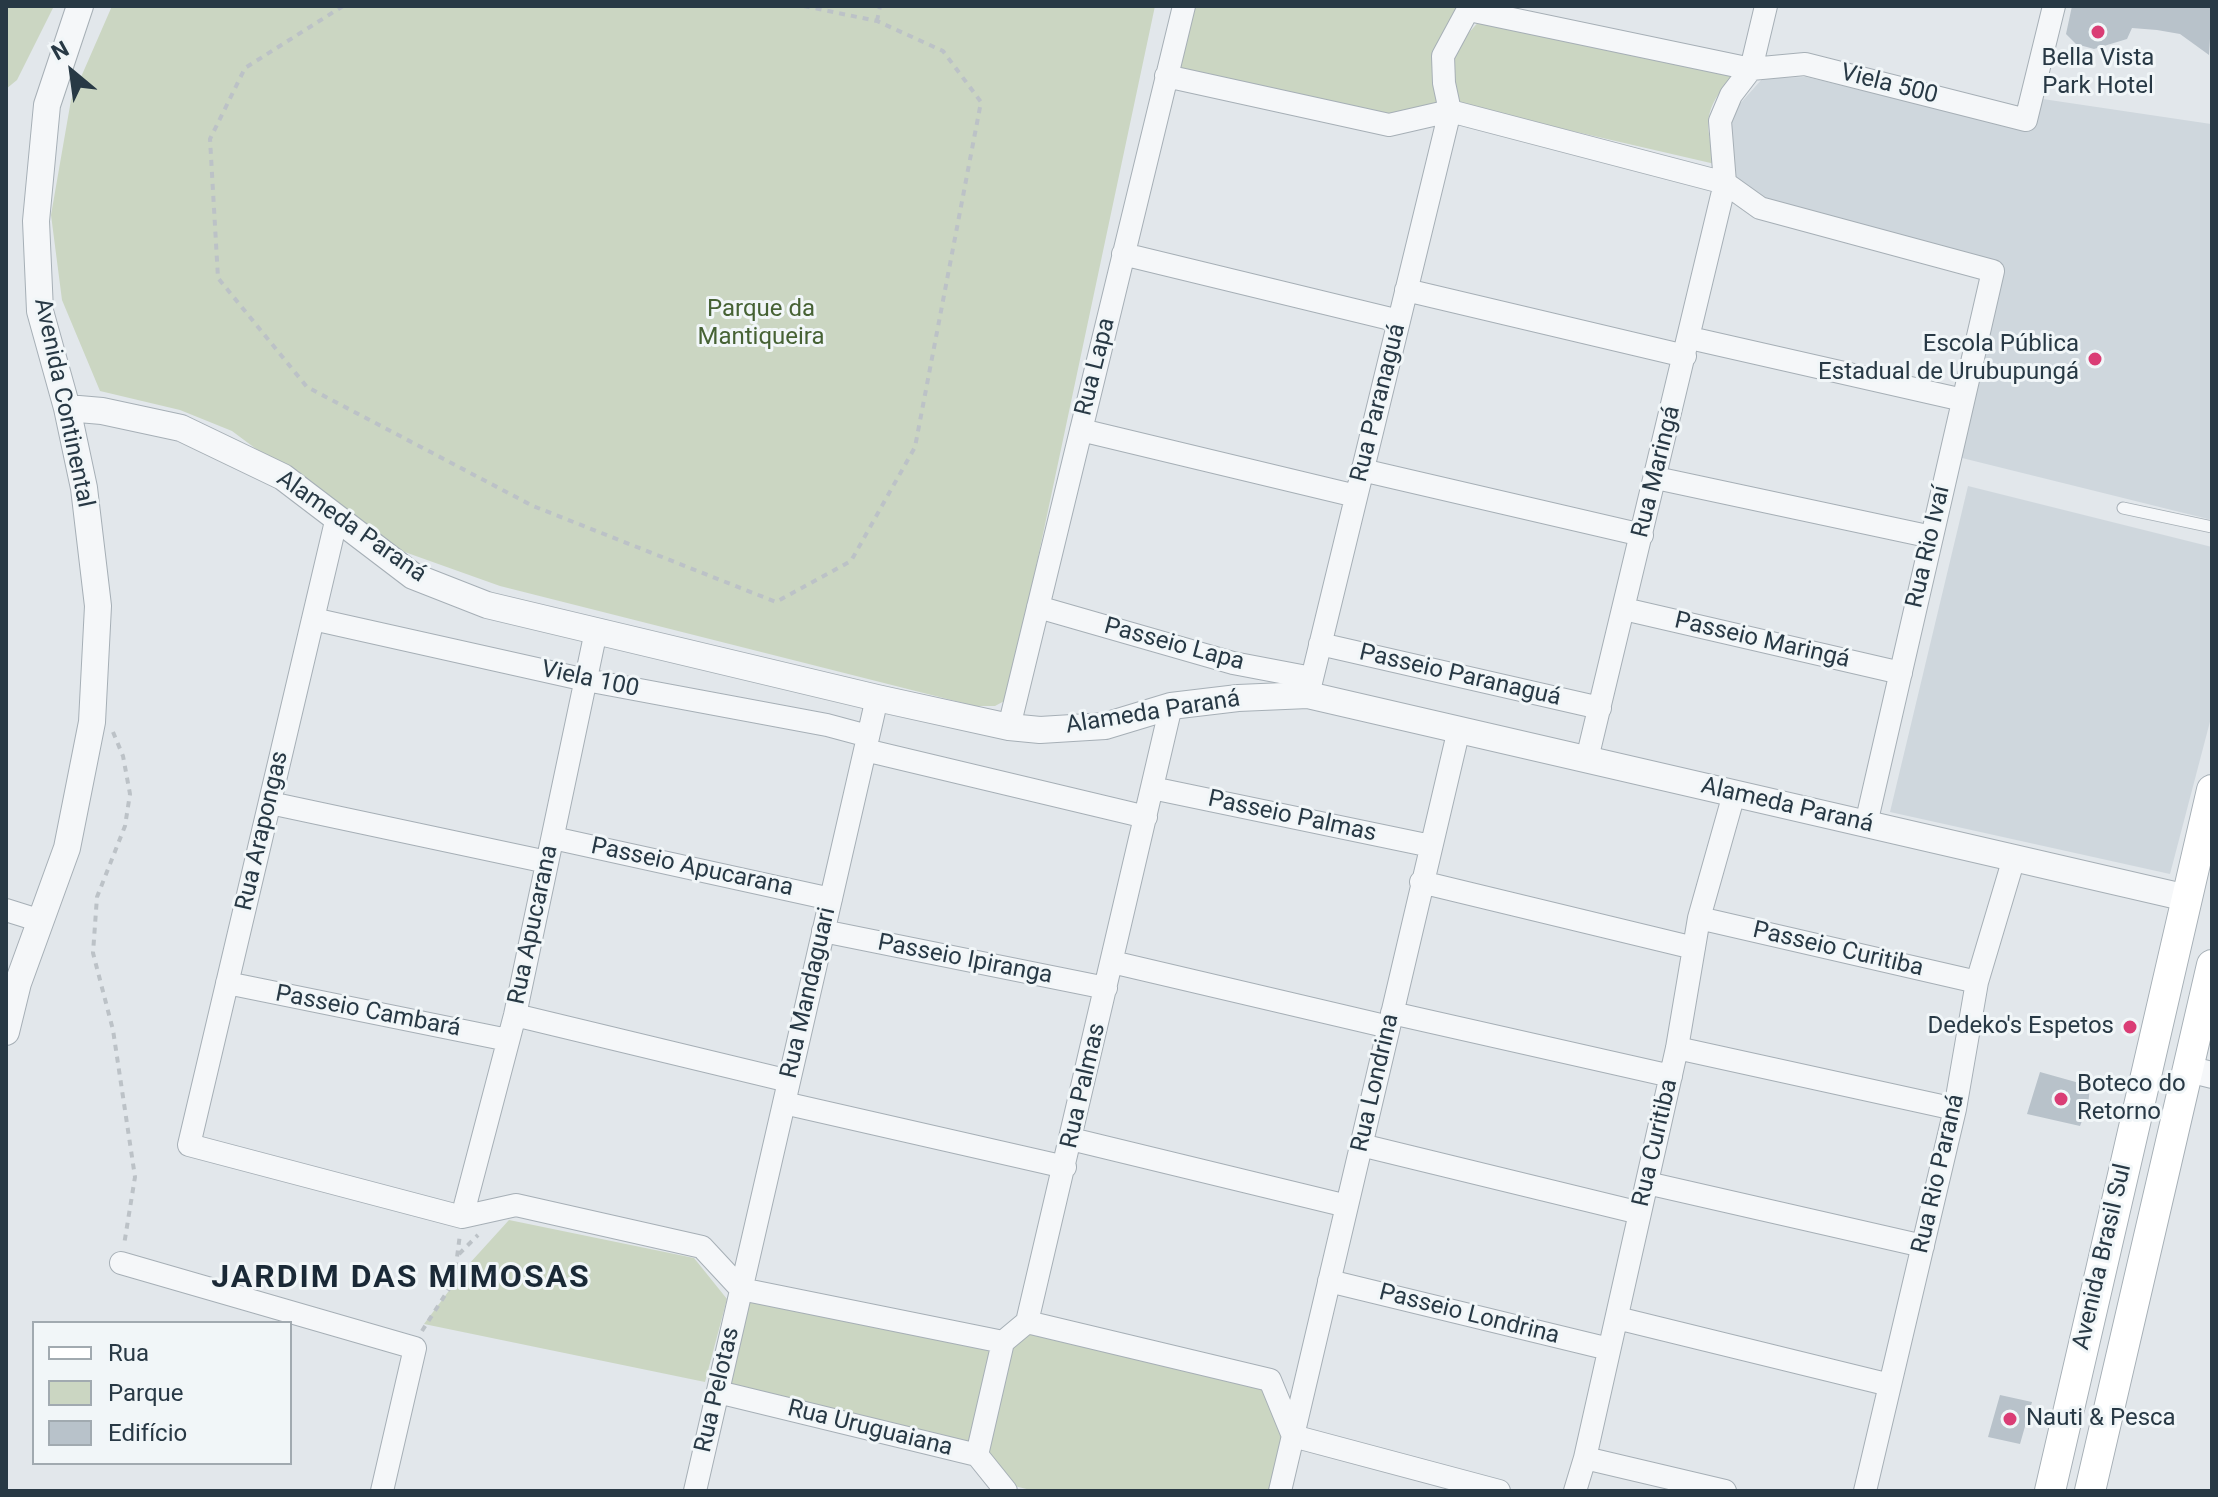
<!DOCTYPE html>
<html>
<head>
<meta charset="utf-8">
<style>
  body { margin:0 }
  #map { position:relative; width:2218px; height:1497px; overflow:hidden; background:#e2e7eb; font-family:Roboto,sans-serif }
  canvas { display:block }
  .frame { position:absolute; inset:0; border:8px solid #283945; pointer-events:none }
  .legend { position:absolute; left:32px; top:1321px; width:260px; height:144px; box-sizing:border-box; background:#f1f6f8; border:2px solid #a1aab0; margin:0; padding:10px 14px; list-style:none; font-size:24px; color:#283945 }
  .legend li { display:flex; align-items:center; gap:16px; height:40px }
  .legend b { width:40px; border:2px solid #a1aab0 }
  .north { position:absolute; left:32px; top:32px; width:80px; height:80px; -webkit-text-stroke:6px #f1f6f8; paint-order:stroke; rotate:331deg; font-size:22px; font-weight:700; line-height:32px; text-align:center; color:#283945 }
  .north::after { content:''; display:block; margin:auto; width:28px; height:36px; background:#283945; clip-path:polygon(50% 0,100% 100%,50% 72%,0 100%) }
</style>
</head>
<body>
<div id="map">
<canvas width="2218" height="1497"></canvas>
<div class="frame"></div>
<ul class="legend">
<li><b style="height:10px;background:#fff"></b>Rua</li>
<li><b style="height:22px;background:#cbd6c2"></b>Parque</li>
<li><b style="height:22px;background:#b8c2ca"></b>Edifício</li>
</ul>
<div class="north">N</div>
</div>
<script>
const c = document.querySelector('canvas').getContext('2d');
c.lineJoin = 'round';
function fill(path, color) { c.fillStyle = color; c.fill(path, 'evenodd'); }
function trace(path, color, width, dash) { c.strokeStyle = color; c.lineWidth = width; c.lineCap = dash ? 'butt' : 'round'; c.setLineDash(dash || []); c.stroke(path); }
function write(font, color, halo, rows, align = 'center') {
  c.font = font + ' Roboto,sans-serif'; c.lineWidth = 6; c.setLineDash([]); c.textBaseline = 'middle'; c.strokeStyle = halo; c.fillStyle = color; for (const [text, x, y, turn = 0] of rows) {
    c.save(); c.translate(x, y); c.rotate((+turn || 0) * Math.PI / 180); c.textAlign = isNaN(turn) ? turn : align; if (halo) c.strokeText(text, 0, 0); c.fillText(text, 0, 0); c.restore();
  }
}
const built = new Path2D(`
  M1806 77 2028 129 2036 98 2211 124 2212 520 1954 456 2001 262 1763 206 1728 174V117L1763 78Z
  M1968 486 2212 547V714L2170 874 1890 812Z`);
const green = new Path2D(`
  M6 6H54L17 80 6 89Z
  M112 6H1155L1008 699 995 706H975L500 586 385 545 232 431 180 410 100 391 62 300 51 215 71 100Z
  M1191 6H1458L1441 107 1387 116 1176 69Z
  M1482 18 1732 76C1703 112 1705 120 1715 164L1460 105 1448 56Z
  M509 1220 694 1258 727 1299 705 1382 424 1324 469 1264Z
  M745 1296 997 1347 972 1448 727 1385Z
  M1029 1328 1264 1383 1285 1438 1273 1491H1035L1014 1486 984 1456 1008 1346Z`);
const building = new Path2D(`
  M2072 6H2212L2209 55 2180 34 2157 30 2132 28 2127 39 2094 49 2076 44 2066 34Z
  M2040 1072 2090 1086 2088 1106 2080 1126 2027 1114Z
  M2000 1395 2032 1402 2020 1444 1988 1437Z`);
const path = new Path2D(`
  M343 6 245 68 210 139 218 278 307 387 533 506 776 602 851 561 915 447 981 102 943 51 877 21 804 6
  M877 21 880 6
  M113 732 123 756 130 794 125 826 97 897 93 953 113 1030 135 1177 124 1245
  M459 1254 478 1235
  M422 1331 454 1281 460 1234`);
const service = new Path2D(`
  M2123 508 2212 527`);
const minor = new Path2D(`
  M1469 10 1751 69 1805 64 2026 120 2054 6
  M1166 76 1389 125 1450 111 1725 183 1760 208 1993 271 1866 824
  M1123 254 1399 321
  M1406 290 1685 356
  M1690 338 1963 400
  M1081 430 1356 496
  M1362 470 1642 535
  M1656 478 1932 537
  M337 517 189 1145 462 1217 516 1205 702 1247 741 1289 1003 1342
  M1038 607 1233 663 1312 678
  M1624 609 1901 673
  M313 619 586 680 827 725 868 736
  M1320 644 1600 708
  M1308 695 1450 111 1444 83 1443 56 1470 6
  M1009 727 1184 6
  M865 750 1146 817
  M1587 759 1725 183 1720 121 1731 95 1751 69 1766 6
  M1152 788 1431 846
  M270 803 547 862
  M553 838 831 899
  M1421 882 1694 948
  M6 910 41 921
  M1699 918 1977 982
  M823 931 1106 988
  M1112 962 1389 1027
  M227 983 508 1040
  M1392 1013 1671 1076
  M515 1015 789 1081
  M1677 1048 1955 1109
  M784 1103 1065 1167
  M1071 1139 1347 1206
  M1361 1145 1640 1213
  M1647 1183 1923 1246
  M462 1217 515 1015 596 631
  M121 1263 415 1348 382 1491
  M1329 1281 1609 1349
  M1617 1318 1890 1385
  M1027 1322 1270 1380 1293 1436 1499 1491
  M718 1392 977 1455 1006 1491
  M977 1455 1003 1342 1027 1322 1171 706
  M1585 1458 1725 1491
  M695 1491 877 698
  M1280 1491 1459 729
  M1575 1491 1585 1458 1677 1048 1699 918 1734 794
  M1865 1491 1955 1109 1977 982 2014 858`);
const tertiary = new Path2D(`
  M67 408 102 411 181 428 283 477 413 576 487 605 877 698 1009 727 1040 730 1105 726 1171 706 1238 698 1308 695 2187 898
  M6 1032 18 983 67 848 92 722 98 606 84 488 67 408 40 311 36 221 47 105 80 6
  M2188 1069 2212 1075`);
const secondary = new Path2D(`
  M2050 1491 2212 790
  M2090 1491 2212 965`);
const markers = [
  [2098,32,8,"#da3d75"],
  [2095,359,8,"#da3d75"],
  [2130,1027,8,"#da3d75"],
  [2061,1099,8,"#da3d75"],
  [2010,1419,8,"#da3d75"]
];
const poiNames = [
  ["Bella Vista",2098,59,"center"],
  ["Park Hotel",2098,87,"center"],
  ["Escola Pública",2079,345],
  ["Estadual de Urubupungá",2079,373],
  ["Dedeko's Espetos",2114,1027],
  ["Boteco do",2077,1085,"left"],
  ["Retorno",2077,1113,"left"],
  ["Nauti & Pesca",2026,1419,"left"]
];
const streetNames = [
  ["Viela 500",1889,85,14],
  ["Rua Lapa",1096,367,-76],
  ["Avenida Continental",63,403,78],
  ["Rua Paranaguá",1379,403,-76],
  ["Rua Maringá",1657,472,-76],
  ["Alameda Paraná",351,527,35],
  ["Rua Rio Ivaí",1929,547,-77],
  ["Passeio Maringá",1762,641,13],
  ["Passeio Lapa",1174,645,15],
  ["Passeio Paranaguá",1460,676,13],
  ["Viela 100",590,680,12],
  ["Alameda Paraná",1153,713,-9],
  ["Alameda Paraná",1787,806,13],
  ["Passeio Palmas",1292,817,12],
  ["Rua Arapongas",263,831,-77],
  ["Passeio Apucarana",692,868,12],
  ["Rua Apucarana",534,925,-78],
  ["Passeio Curitiba",1838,950,13],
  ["Passeio Ipiranga",965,960,11],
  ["Rua Mandaguari",809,993,-77],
  ["Passeio Cambará",368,1012,11],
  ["Rua Londrina",1376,1083,-77],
  ["Rua Palmas",1084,1086,-77],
  ["Rua Curitiba",1656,1143,-77],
  ["Rua Rio Paraná",1939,1174,-77],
  ["Avenida Brasil Sul",2103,1257,-77],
  ["Passeio Londrina",1469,1315,14],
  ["Rua Pelotas",718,1390,-77],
  ["Rua Uruguaiana",870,1429,14]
];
const parkNames = [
  ["Parque da",761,310],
  ["Mantiqueira",761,338]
];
const districtNames = [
  ["JARDIM DAS MIMOSAS",401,1279]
];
fill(built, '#cfd7dd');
fill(green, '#cbd6c2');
fill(building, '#b8c2ca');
trace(service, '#a6afb6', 13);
trace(minor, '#a6afb6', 24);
trace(tertiary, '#a6afb6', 28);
trace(secondary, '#a6afb6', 32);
trace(path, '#bcc2c7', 4, [6, 6]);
trace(service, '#f5f7f9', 11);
trace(minor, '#f5f7f9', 22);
trace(tertiary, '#f5f7f9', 26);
trace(secondary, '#fff', 30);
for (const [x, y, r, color] of markers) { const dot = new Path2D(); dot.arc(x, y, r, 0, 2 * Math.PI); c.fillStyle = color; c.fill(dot); trace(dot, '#f1f6f8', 3); }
write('24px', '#283945', '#f1f6f8', poiNames, 'right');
write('24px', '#283945', '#f1f6f8', streetNames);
write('24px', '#466234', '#f1f6f8', parkNames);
c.letterSpacing = '2px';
write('bold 32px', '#1a2936', '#f1f6f8', districtNames);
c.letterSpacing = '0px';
</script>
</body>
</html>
